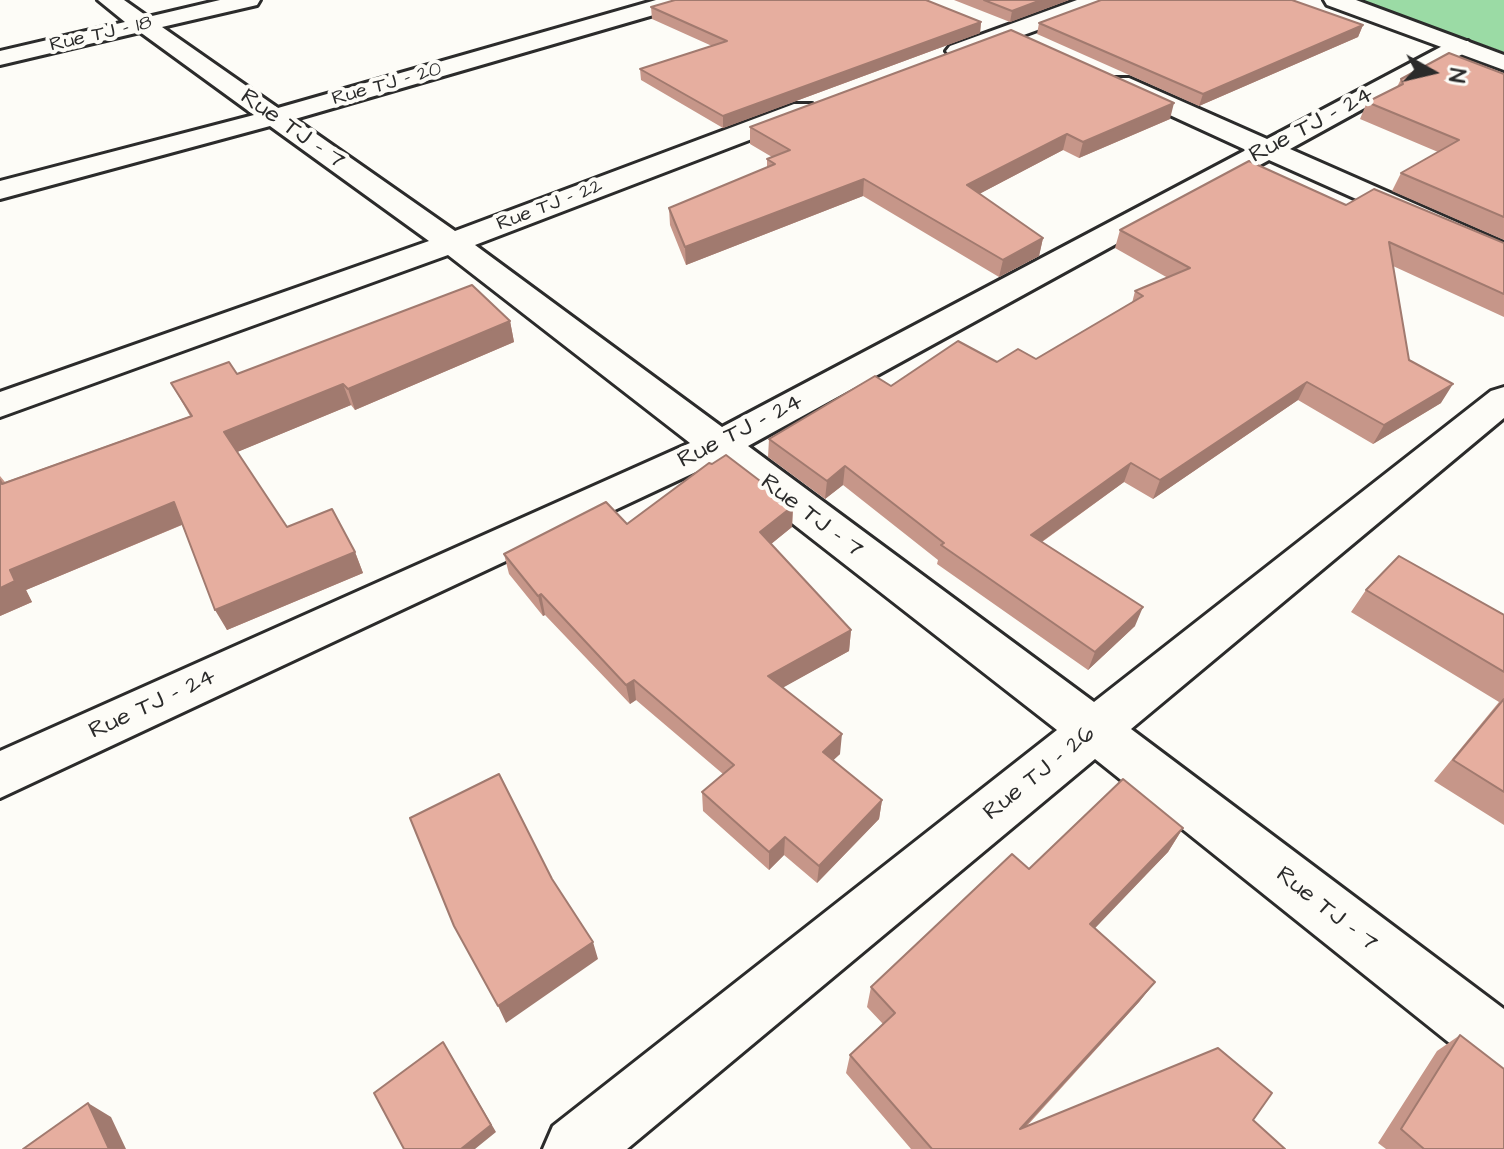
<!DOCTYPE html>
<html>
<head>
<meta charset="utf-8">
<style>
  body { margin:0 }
  #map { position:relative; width:1504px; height:1149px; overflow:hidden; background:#fdfcf7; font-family:"Architects Daughter",sans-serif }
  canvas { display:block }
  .north { position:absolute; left:1392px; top:32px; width:80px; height:80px; -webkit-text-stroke:6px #fdfcf7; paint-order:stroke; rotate:98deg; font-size:22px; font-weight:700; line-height:32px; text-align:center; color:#2b2b2b }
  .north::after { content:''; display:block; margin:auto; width:28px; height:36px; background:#2b2b2b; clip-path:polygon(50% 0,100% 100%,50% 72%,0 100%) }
</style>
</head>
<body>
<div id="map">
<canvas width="1504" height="1149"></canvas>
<div class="north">N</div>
</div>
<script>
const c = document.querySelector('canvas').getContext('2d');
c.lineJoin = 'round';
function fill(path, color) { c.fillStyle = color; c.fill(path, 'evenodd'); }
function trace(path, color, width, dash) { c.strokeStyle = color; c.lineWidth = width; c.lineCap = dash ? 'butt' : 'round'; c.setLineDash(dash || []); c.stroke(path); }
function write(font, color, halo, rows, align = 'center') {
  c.font = font + ' "Architects Daughter",sans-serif'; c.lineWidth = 8; c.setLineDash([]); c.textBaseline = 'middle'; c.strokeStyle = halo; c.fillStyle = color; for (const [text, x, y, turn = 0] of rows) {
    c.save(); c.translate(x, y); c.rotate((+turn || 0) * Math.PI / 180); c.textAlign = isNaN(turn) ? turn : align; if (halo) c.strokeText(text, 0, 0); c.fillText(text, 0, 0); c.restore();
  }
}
const green = new Path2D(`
  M1358 0H1504V52Z`);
const street = new Path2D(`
  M98 0H124L148 17 220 0H260L257 5 162 27 278 108 656 0H691L688 5 295 119 455 231 794 104H812L816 110 812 116 475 245 722 427 1246 150 1111 88 1107 83 1111 78H1129L1267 139 1452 41H1468L1472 46 1468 51 1290 149 1504 243V265L1269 160 748 446 1094 702 1491 391 1504 387V418L1131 729 1504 1009V1078L1482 1069 1095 759 627 1149H543L553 1126 1057 730 715 463 0 798V751L690 443 448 255 0 417V392L429 241 270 126 0 199V181L254 115 140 32 0 65V51L125 22Z
  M1077 0H1109L1106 5 966 56H950L946 51 950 46Z`);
const secondary = new Path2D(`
  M1324 0H1356L1504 55V70L1327 5Z`);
const wall = new Path2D(`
  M954 0H1069L1010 22Z
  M651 7 981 22 980 33 723 128 641 80 640 69 712 46 652 19Z
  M1039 23 1363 25 1358 37 1199 106 1037 34Z
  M1504 74V240L1392 191 1401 173 1438 152 1360 119 1367 102 1397 87 1401 79Z
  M1170 119 1079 158 1063 150 979 194 1043 238 1039 256 999 277 863 196 686 265 670 225 669 208 767 168V159L772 157 750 144V127Z
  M1346 205 1504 243V317L1393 266 1409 360 1441 403 1373 444 1298 400 1153 499 1124 482 1042 542 1135 626 1088 670 937 564 938 560 843 485 825 499 768 457 769 439 891 386 997 362 1036 359 1132 303 1135 291 1168 278 1115 248 1120 230Z
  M510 321 514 342 355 410 351 405 237 452 287 527 355 552 363 573 227 630 182 525 26 590 32 602 0 616V476L5 482 190 416 171 383 237 374Z
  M793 506 792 527 771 544 851 630 849 651 783 687 840 754 833 760 882 800 879 819 817 883 784 855 769 870 703 811 702 792 723 774 636 700 630 704 545 615 543 616 509 574 504 554 627 524Z
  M1366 590 1504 615V825L1434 781 1499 702 1351 612Z
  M1183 828 1168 852 1094 928 1155 982 1139 1002 1026 1127 1253 1120 1285 1149H911L846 1073 850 1055 883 1024 867 1007 871 987 1029 869Z
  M1460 1035 1504 1149H1386L1378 1143 1437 1051Z`);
const shadedWall = new Path2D(`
  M1041 0H1069L1010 22 1012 11Z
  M981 22 980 33 723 128V116Z
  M1363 25 1358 37 1199 106 1203 94Z
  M1174 103 1170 119 1079 158 1083 142Z
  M1067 134 1063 150 964 202 967 185Z
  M864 179 863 196 686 265 685 247Z
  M1043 238 1039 256 999 277 1003 260Z
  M510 321 514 342 355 410 348 389Z
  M1307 382 1298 400 1153 499 1160 480Z
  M343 384 351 405 235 453 224 432Z
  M1453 384 1441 403 1373 444 1384 425Z
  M1131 463 1124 482 1026 553 1031 535Z
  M845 466 843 485 825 499 827 481Z
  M174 502 186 523 26 590 32 602 0 616V588L10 570Z
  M793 506 792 527 760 553V532Z
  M355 552 363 573 227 630 215 610Z
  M541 594 545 615 543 616 538 596Z
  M1143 607 1135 626 1088 670 1095 652Z
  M851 630 849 651 768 696V676Z
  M634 680 636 700 630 704 626 685Z
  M842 734 840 754 821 772 823 752Z
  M882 800 879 819 817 883 819 866Z
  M1183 828 1168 852 1078 946 1090 924Z
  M785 837 784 855 769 870V852Z
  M593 942 598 959 506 1023 498 1006Z
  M1155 982 1139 1002 1009 1144 1020 1129Z
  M448 1050 496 1132 475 1149H461Z
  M88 1103 111 1117 126 1149H109Z`);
const building = new Path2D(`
  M675 0H926L981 22 723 116 640 69 727 41 651 7Z
  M984 0H1041L1012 11Z
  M1101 0H1292L1363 25 1203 94 1039 23Z
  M1011 30 1174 103 1083 142 1067 134 967 185 1043 238 1003 260 864 179 685 247 669 208 775 164 767 159 790 150 750 127Z
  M1449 53 1504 74V217L1401 173 1459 140 1367 102 1403 84 1401 79Z
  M1249 161 1346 205 1374 189 1504 243V294L1389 242 1409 360 1453 384 1384 425 1307 382 1160 480 1131 463 1031 535 1143 607 1095 652 941 545 944 543 845 466 827 481 769 439 875 376 891 386 958 341 997 362 1018 349 1036 359 1143 296 1135 291 1190 268 1120 230Z
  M472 285 510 321 348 389 343 384 224 432 287 527 332 509 355 552 215 610 174 502 10 570 15 581 0 588V480L2 484 192 416 171 383 229 362 237 374Z
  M726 455 793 506 760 532 851 630 768 676 842 734 823 752 882 800 819 866 785 837 769 852 702 792 734 765 634 680 626 685 541 594 538 596 504 554 606 502 627 524 709 463 712 464Z
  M1399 556 1504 615V672L1366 590Z
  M1504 699V792L1453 760Z
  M499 774 552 879 593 942 498 1006 454 926 410 818Z
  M1123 779 1183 828 1090 924 1155 982 1020 1129 1218 1048 1272 1093 1253 1120 1285 1149H932L850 1055 895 1013 871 987 1012 854 1029 869Z
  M1460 1035 1504 1069V1149H1424L1401 1129Z
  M443 1042 491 1125 461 1149H404L374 1093Z
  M88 1103 109 1149H23Z`);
const farStreetnames = [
  ["Rue TJ - 18",101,35,-13],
  ["Rue TJ - 20",387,85,-16],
  ["Rue TJ - 22",550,206,-21]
];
const streetNames = [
  ["Rue TJ - 24",1312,126,-28],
  ["Rue TJ - 7",292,130,35],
  ["Rue TJ - 24",741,432,-27],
  ["Rue TJ - 7",811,517,37],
  ["Rue TJ - 24",153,705,-25],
  ["Rue TJ - 26",1040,774,-39],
  ["Rue TJ - 7",1326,910,38]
];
fill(green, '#9bdba5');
trace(street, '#2b2b2b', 6);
trace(secondary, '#2b2b2b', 6);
fill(street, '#fdfcf7');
fill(secondary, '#fdfcf7');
fill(wall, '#c69689');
fill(shadedWall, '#a17a6f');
fill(building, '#e6ae9f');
trace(building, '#a17a6f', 2);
write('20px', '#2b2b2b', '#fdfcf7', farStreetnames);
write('24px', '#2b2b2b', '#fdfcf7', streetNames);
</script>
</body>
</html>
